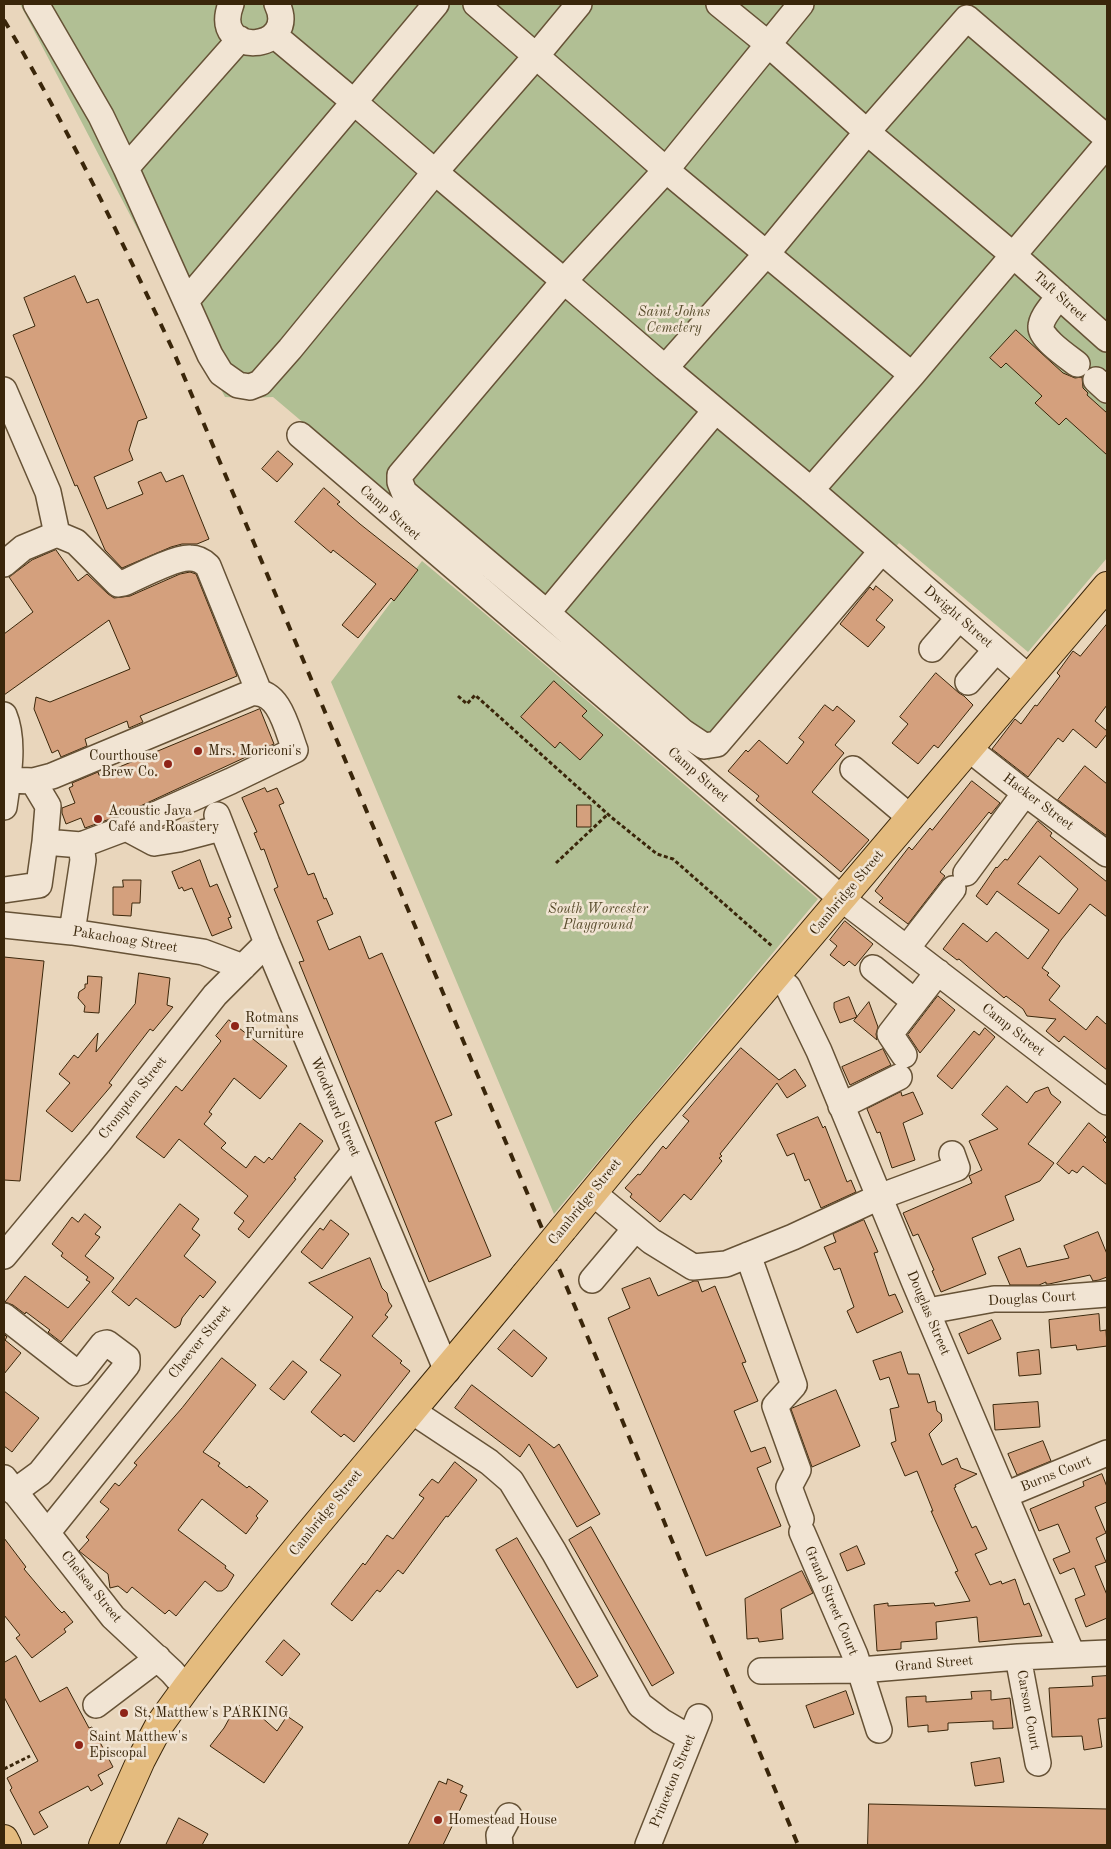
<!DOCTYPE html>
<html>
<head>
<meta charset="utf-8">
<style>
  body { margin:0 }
  #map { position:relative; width:1111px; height:1849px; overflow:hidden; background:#e9d6bc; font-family:"Old Standard TT",serif }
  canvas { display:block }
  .frame { position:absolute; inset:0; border:5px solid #3a260a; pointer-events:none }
</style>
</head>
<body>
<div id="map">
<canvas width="1111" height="1849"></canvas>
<div class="frame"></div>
</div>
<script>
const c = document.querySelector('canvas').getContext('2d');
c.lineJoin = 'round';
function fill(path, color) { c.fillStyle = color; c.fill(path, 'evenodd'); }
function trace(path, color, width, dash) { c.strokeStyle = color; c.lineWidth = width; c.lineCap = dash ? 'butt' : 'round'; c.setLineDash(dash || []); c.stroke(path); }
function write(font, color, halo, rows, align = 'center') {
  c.font = font + ' "Old Standard TT",serif'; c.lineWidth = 5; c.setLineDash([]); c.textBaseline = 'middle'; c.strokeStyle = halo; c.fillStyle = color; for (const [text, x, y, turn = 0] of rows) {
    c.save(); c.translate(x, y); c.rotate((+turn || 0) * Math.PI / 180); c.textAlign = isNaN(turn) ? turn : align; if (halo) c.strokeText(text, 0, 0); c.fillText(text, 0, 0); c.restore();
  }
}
const green = new Path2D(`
  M20 4H1107V558L1028 652 899 543 709 761 450 547 273 397 247 398 225 397Z
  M422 561C556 672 686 787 818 899L554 1214 331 682Z`);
const building = new Path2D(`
  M75 276 87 303 98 299 147 418 138 421 129 450 133 460 94 477 107 509 143 494 138 482 161 472 166 482 183 475 209 539 197 544H182L171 547 122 568 105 550 77 485 75 486 13 335 35 326 24 298Z
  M1016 330 1063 373 1075 378 1082 377 1083 388 1088 393 1087 395 1107 413V455L1066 418 1059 425 1035 403 1042 396 1006 363 1001 368 990 358Z
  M278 451 293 464 277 482 262 469Z
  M324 488 340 502 337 504 360 524 418 570 394 601 391 598 358 638 342 625 376 584 333 550 331 553 295 522Z
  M56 550 78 581 87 574 108 594 114 598 130 596 180 574 190 572 196 574 237 676 140 716 143 722 129 728 127 721 85 739 87 746 61 757 58 750 52 753 34 709 36 697 50 702 130 669 109 620 4 695V634L33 612 9 577 32 560Z
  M876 586 893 600 876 620 885 627 868 647 840 624 870 587 873 590Z
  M1107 624V705L1095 721 1107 731V734L1096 748 1073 729 1063 742 1058 738 1028 777 992 749 1015 719 1021 724 1035 705 1037 706 1060 676 1057 673 1073 651 1080 656Z
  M936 673 959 693 964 696 973 705 938 748 934 745 918 764 892 743 908 724 900 717Z
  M554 681 587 711 582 716 603 735 580 760 560 742 555 748 521 717Z
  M825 705 833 711 837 706 855 721 835 745 844 753 812 792 869 840 841 872 756 800 759 796 728 771 746 750 748 752 759 740 787 764 804 742 799 738Z
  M260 709 274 744 121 815 85 828 81 818 66 824 62 813V808L75 803 69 788 73 786 72 783 98 772 99 775Z
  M1085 766 1107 784V836L1058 800Z
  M972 781 1000 803 991 814 989 812 940 872 945 876 908 924 879 902 883 898 875 891 909 847 912 850 930 828 932 830Z
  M265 788 267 792 277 788 284 803 279 805 308 875 314 873 324 899 326 898 333 914 317 921 329 950 360 936 369 959 382 953 452 1115 435 1122 491 1256 429 1282 299 962 304 961 274 889 278 887 264 849 261 850 254 833 257 832 242 798Z
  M577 805H591V827H577Z
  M1038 821 1052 833 1050 836 1107 882V917L1090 904 1061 940 1042 968 1049 973 1047 975 1060 986 1049 1000 1086 1030 1097 1016 1107 1025V1070L1064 1036 1059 1042 1046 1031 1056 1019 1027 1016 1023 1009 1006 996 1004 998 959 959 957 960 943 949 963 923 987 942 996 932 1028 959 1049 930 997 891 987 905 976 896 996 867 997 868 1005 859 1007 860ZM1040 856 1078 889 1059 914 1018 884Z
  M200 860 210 887 217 884 231 917 228 918 232 928 212 936 192 888 184 891 182 887 179 889 172 872Z
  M123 880H141L140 903H132L131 916 113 915V887H123Z
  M845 921 873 944 855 966 849 961 844 966 830 955 837 946 830 940Z
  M4 957 44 961 20 1181 4 1180Z
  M139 973 170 978 167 1005 173 1007 153 1031 150 1029 130 1055 109 1083 112 1085 72 1132 46 1111 70 1083 59 1074 74 1055 78 1058 98 1033 96 1052 135 1004Z
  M88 976 102 977 99 1013 84 1012 85 1006 78 998 79 992 85 988V984H87Z
  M938 996 955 1010 920 1053 908 1035Z
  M849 997 857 1017 840 1023 834 1008V1003Z
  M869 1002 878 1027 876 1034 877 1040 854 1021Z
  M229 1020 287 1066 260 1099 234 1078 209 1112 212 1114 204 1124 226 1143 221 1148 246 1168 255 1156 264 1163 269 1157 272 1160 300 1123 323 1141 294 1178 296 1179 249 1238 238 1229 244 1221 234 1213 248 1196 179 1139 164 1158 136 1137 176 1086 182 1091 221 1041 216 1036Z
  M985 1028 995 1037 952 1089 937 1076 974 1031 979 1035Z
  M741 1048 779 1080 795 1069 806 1086 787 1098 777 1083 720 1154 722 1156 719 1158 722 1161 691 1200 684 1194 660 1222 630 1197 632 1194 625 1188 638 1174 640 1175 663 1146 666 1149 689 1121 683 1116Z
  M883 1049 891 1065 850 1085 842 1067Z
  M1007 1086 1027 1103 1035 1092 1048 1087 1051 1094 1061 1102 1028 1144 1054 1163 1040 1181 1005 1196 1014 1220 972 1238 986 1274 941 1292 932 1271 934 1270 918 1234 913 1236 903 1213 972 1183 969 1176 982 1170 969 1141 998 1129 982 1115Z
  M901 1092 902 1096 913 1092 923 1114 903 1123 915 1160 892 1168 880 1132 877 1133 867 1109Z
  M818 1117 823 1128 825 1126 847 1182 851 1180 856 1192 821 1208 809 1179 805 1181 794 1153 787 1156 777 1135Z
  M1089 1123 1106 1137 1103 1140 1107 1144V1185L1083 1166 1077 1173 1072 1170 1069 1174 1057 1164Z
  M180 1204 199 1219 192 1229 200 1235 184 1256 216 1282 203 1298 200 1295 182 1318 180 1325 175 1328 136 1298 129 1306 112 1292Z
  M85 1214 101 1227 95 1234 100 1237 85 1256 114 1278 61 1342 48 1332 50 1330 26 1312 25 1314 13 1305 5 1302 25 1276 68 1308 90 1282 86 1280 88 1277 61 1256 63 1253 52 1244 72 1217 78 1222Z
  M331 1220 349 1234 322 1269 301 1252 320 1228 323 1230Z
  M864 1220 878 1252 874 1253 889 1296 895 1294 903 1312 857 1333 847 1311 854 1307 840 1268 834 1270 824 1247 836 1242 833 1234Z
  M1098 1232 1107 1254V1277L1099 1280 1093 1281 1090 1275 1049 1284H1046V1282L1039 1285H1010L998 1257 1020 1248 1027 1267 1069 1258 1064 1246Z
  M370 1258 382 1288 387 1293 389 1302 392 1306 385 1315 388 1317 372 1336 402 1361 400 1363 410 1371 354 1442 344 1434 341 1437 311 1412 341 1375 320 1360 353 1317 309 1283Z
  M650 1278 658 1296 694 1281H698L702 1292 715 1286 746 1362 742 1363 758 1401 734 1411 751 1452 765 1447 771 1462 757 1468 781 1526 706 1556 608 1318 630 1308 622 1289Z
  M1099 1314 1100 1331 1106 1330 1107 1346 1077 1350 1076 1345 1051 1348 1049 1320Z
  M992 1320 1001 1339 968 1354 959 1334Z
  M514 1330 547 1358 532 1377 498 1349Z
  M4 1334 7 1337 5 1340 21 1353 4 1374Z
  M1039 1350 1041 1374 1019 1376 1017 1353Z
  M901 1352 908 1374H919L928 1403 935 1401 937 1411 941 1414 942 1421 929 1434 942 1465 957 1458 961 1468 977 1474 955 1485 956 1487 954 1488 972 1528 976 1526 987 1549 975 1554 990 1585 1001 1581 1002 1584 1015 1579 1024 1605 1029 1603 1042 1636 979 1642 977 1617 936 1622 937 1639 901 1642V1649L877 1651 874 1605 888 1603V1606L934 1603 935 1606 970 1601 955 1572 958 1571 931 1511H933L917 1471 905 1476 891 1443 896 1441 890 1409 899 1407 889 1377 880 1380 873 1361Z
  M222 1358 256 1385 203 1452 220 1463 218 1466 247 1488 249 1486 268 1501 256 1516 258 1518 246 1534 202 1499 178 1530 226 1566 225 1568 234 1575 227 1587 222 1591H217L205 1581 176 1616 169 1610 165 1614 132 1587 127 1593 118 1586 110 1588 108 1574 79 1551 89 1540 86 1537 109 1509 100 1502 115 1483 119 1486 137 1465 134 1463 182 1408Z
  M293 1361 307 1372 284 1400 270 1389Z
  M472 1385 554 1448 559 1444 600 1514 577 1527 529 1444 520 1457 455 1408Z
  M836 1390 860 1446 812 1467 791 1409Z
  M4 1391 39 1418 12 1452 4 1446Z
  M1038 1402 1040 1427 995 1430 993 1405Z
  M1043 1441 1051 1461 1017 1475 1008 1454Z
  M455 1462 477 1480 448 1517 446 1516 403 1574 398 1570 380 1592 377 1590 352 1621 331 1604 363 1563 365 1565 387 1535 393 1539 424 1498 419 1495 432 1479 438 1483Z
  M1102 1474 1107 1487V1502L1095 1507 1106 1533 1096 1538 1106 1562 1095 1566 1107 1595V1618L1086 1627 1075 1599 1085 1595 1074 1568 1060 1574 1053 1559 1070 1552 1058 1524 1039 1531 1030 1509 1084 1486 1083 1482Z
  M591 1527 674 1673 652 1686 569 1540Z
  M4 1538 26 1567 24 1569 56 1607 62 1613 64 1611 73 1622 64 1629 66 1632 32 1658 16 1638 20 1635 4 1615Z
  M517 1538 598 1676 577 1688 496 1550Z
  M857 1546 865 1564 847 1571 840 1554Z
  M802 1571 813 1593 781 1609 783 1639 759 1642 758 1638 747 1639 745 1599Z
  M284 1640 300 1654 282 1676 266 1662Z
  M16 1656 40 1702 67 1687 89 1728 92 1727 113 1767 98 1775 103 1784 91 1791 88 1786 39 1812 48 1827 34 1835 10 1790 12 1788 7 1778 38 1761 4 1697V1663Z
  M1107 1676V1718L1098 1719 1102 1747 1084 1750 1082 1736 1052 1737 1049 1688 1093 1686 1092 1677Z
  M846 1691 854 1714 814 1728 806 1706Z
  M991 1691V1700L1010 1698 1013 1728 993 1729V1721L948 1723V1730L928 1732V1725L908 1727 906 1697 926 1696V1702L972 1699 971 1692Z
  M241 1705 249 1706 277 1731 287 1716 303 1727 264 1783 210 1746 224 1728 235 1708Z
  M1000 1758 1004 1782 975 1786 971 1763Z
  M448 1779 463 1786 460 1792 467 1795 443 1845H408L439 1781 446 1784Z
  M869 1804 1107 1809V1845H868Z
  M179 1818 208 1834 202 1845H166Z`);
const path = new Path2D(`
  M458 696 467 704 475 695 611 817 657 854 673 859 773 947
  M556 863 608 814
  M4 1769 30 1756`);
const minor = new Path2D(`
  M36 4 101 116 126 168 210 355 221 373 238 385 250 387 260 383 290 349 435 172 354 102 436 4
  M231 4C210 59 300 52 277 4
  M476 4 536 56 579 4
  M801 4 666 170 564 281 435 172 536 56 666 170 912 375
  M1107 138 967 18 867 132 1013 255 1107 339
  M126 168 240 39
  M1059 296C1053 305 1041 317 1041 327 1040 338 1068 357 1077 364
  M187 300 354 102 274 35
  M665 368 811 490 1029 678
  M1096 380 1107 390
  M4 390 48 492 57 534
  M715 411 547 613 683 732 704 746 717 744 881 552
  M300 435 842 899 1107 1102
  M811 490 912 375 1107 144
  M4 564 23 548 57 534 76 542 118 584 124 583C139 576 176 557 190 558 197 558 203 561 208 566L259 692
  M547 613 404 492 400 482V475L564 281 665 368 768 252 867 132 768 44 719 4
  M932 649 959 618
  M968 682 996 650
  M4 715C15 741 8 779 4 807
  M969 749 1025 793 1107 854
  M853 769 911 818
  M8 780 33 781 52 776 251 693C279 688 287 729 295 750L231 781 126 828
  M217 815 267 943 447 1371
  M45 842 81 845 126 828 154 843 179 839 221 828
  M966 873 1025 793
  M4 890 39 885 45 842 48 806 33 781
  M4 925 72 932 203 952 243 967
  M72 932 83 860 81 845
  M907 948 953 889
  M873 968 915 1002
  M776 977 788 987 819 1051 914 1281 1072 1654
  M904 1055 890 1034 938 972
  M841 1106 899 1077
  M593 1193 651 1241 693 1267 726 1264 793 1237 879 1197 957 1168 952 1154
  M748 1255 794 1385 775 1406 798 1470 789 1487 801 1519
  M4 1256 99 1142 215 995 267 943
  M592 1280 635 1229
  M928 1311 994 1299H1042L1107 1294
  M4 1316 77 1373 81 1372 103 1344 107 1343 127 1358V1365L40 1473 14 1492
  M412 1411 489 1462 511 1481 554 1552 640 1705 661 1721 690 1738
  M4 1478 113 1617 172 1672 186 1688
  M1005 1495 1107 1453
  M802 1532 855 1655 879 1730
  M47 1533 354 1152
  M1018 1657 1038 1763
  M761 1671 860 1670 1018 1657 1107 1653
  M96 1705 158 1658
  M500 1845 499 1835 509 1816
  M648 1845 699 1717`);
const major = new Path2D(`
  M563 1229 643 1132 1107 586
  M4 1839 7 1845
  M103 1845 141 1760 160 1724 186 1688C294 1546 412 1413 525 1275`);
const rail = new Path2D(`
  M4 20C67 126 120 237 172 348L586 1333 798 1845`);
const majorBridge = new Path2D(`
  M525 1275 563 1229`);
const markers = [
  [198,751,5,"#8f2418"],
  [168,764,5,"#8f2418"],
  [98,819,5,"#8f2418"],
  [235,1026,5,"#8f2418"],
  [124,1713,5,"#8f2418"],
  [79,1745,5,"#8f2418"],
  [438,1820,5,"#8f2418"]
];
const streetNames = [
  ["Taft Street",1060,297,42],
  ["Camp Street",390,513,41],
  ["Dwight Street",958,617,41],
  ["Camp Street",698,775,41],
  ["Hacker Street",1038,802,37],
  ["Cambridge Street",847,893,-50],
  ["Pakachoag Street",125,940,9],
  ["Camp Street",1013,1030,38],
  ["Crompton Street",133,1098,-52],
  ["Woodward Street",335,1107,67],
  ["Cambridge Street",585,1202,-51],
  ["Douglas Court",1032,1299,-3],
  ["Douglas Street",928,1313,67],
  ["Cheever Street",200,1342,-51],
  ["Burns Court",1056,1474,-22],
  ["Cambridge Street",326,1513,-51],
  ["Chelsea Street",91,1587,51],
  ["Grand Street Court",831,1601,67],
  ["Grand Street",934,1664,-5],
  ["Carson Court",1028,1710,80],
  ["Princeton Street",673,1781,-68]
];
const parkNames = [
  ["Saint Johns",674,312],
  ["Cemetery",674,328],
  ["South Worcester",598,909],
  ["Playground",598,925]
];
const poiNames = [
  ["Mrs. Moriconi's",208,751],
  ["Courthouse",158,756,"right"],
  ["Brew Co.",158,772,"right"],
  ["Acoustic Java",108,811],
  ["Café and Roastery",108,827],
  ["Rotmans",245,1018],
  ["Furniture",245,1034],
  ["St, Matthew's PARKING",134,1713],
  ["Saint Matthew's",89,1737],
  ["Episcopal",89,1753],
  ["Homestead House",448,1820]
];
fill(green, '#b1bf94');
fill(building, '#d4a07d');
trace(building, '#3a260a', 1);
trace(minor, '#665236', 28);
trace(major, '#3a260a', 30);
trace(path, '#3a260a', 3, [4, 2.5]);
trace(minor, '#f1e4d3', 25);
trace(major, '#e4bb7e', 28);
trace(rail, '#3a260a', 4, [9, 9]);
trace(majorBridge, '#3a260a', 30, []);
trace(majorBridge, '#e4bb7e', 28);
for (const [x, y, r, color] of markers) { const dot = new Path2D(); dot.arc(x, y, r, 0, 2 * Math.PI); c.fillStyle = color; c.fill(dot); trace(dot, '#f1e4d3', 2); }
write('14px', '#3a260a', '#f1e4d3', streetNames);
write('italic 14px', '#584c2c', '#f1e4d3', parkNames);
write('14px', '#3a260a', '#f1e4d3', poiNames, 'left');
</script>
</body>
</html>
